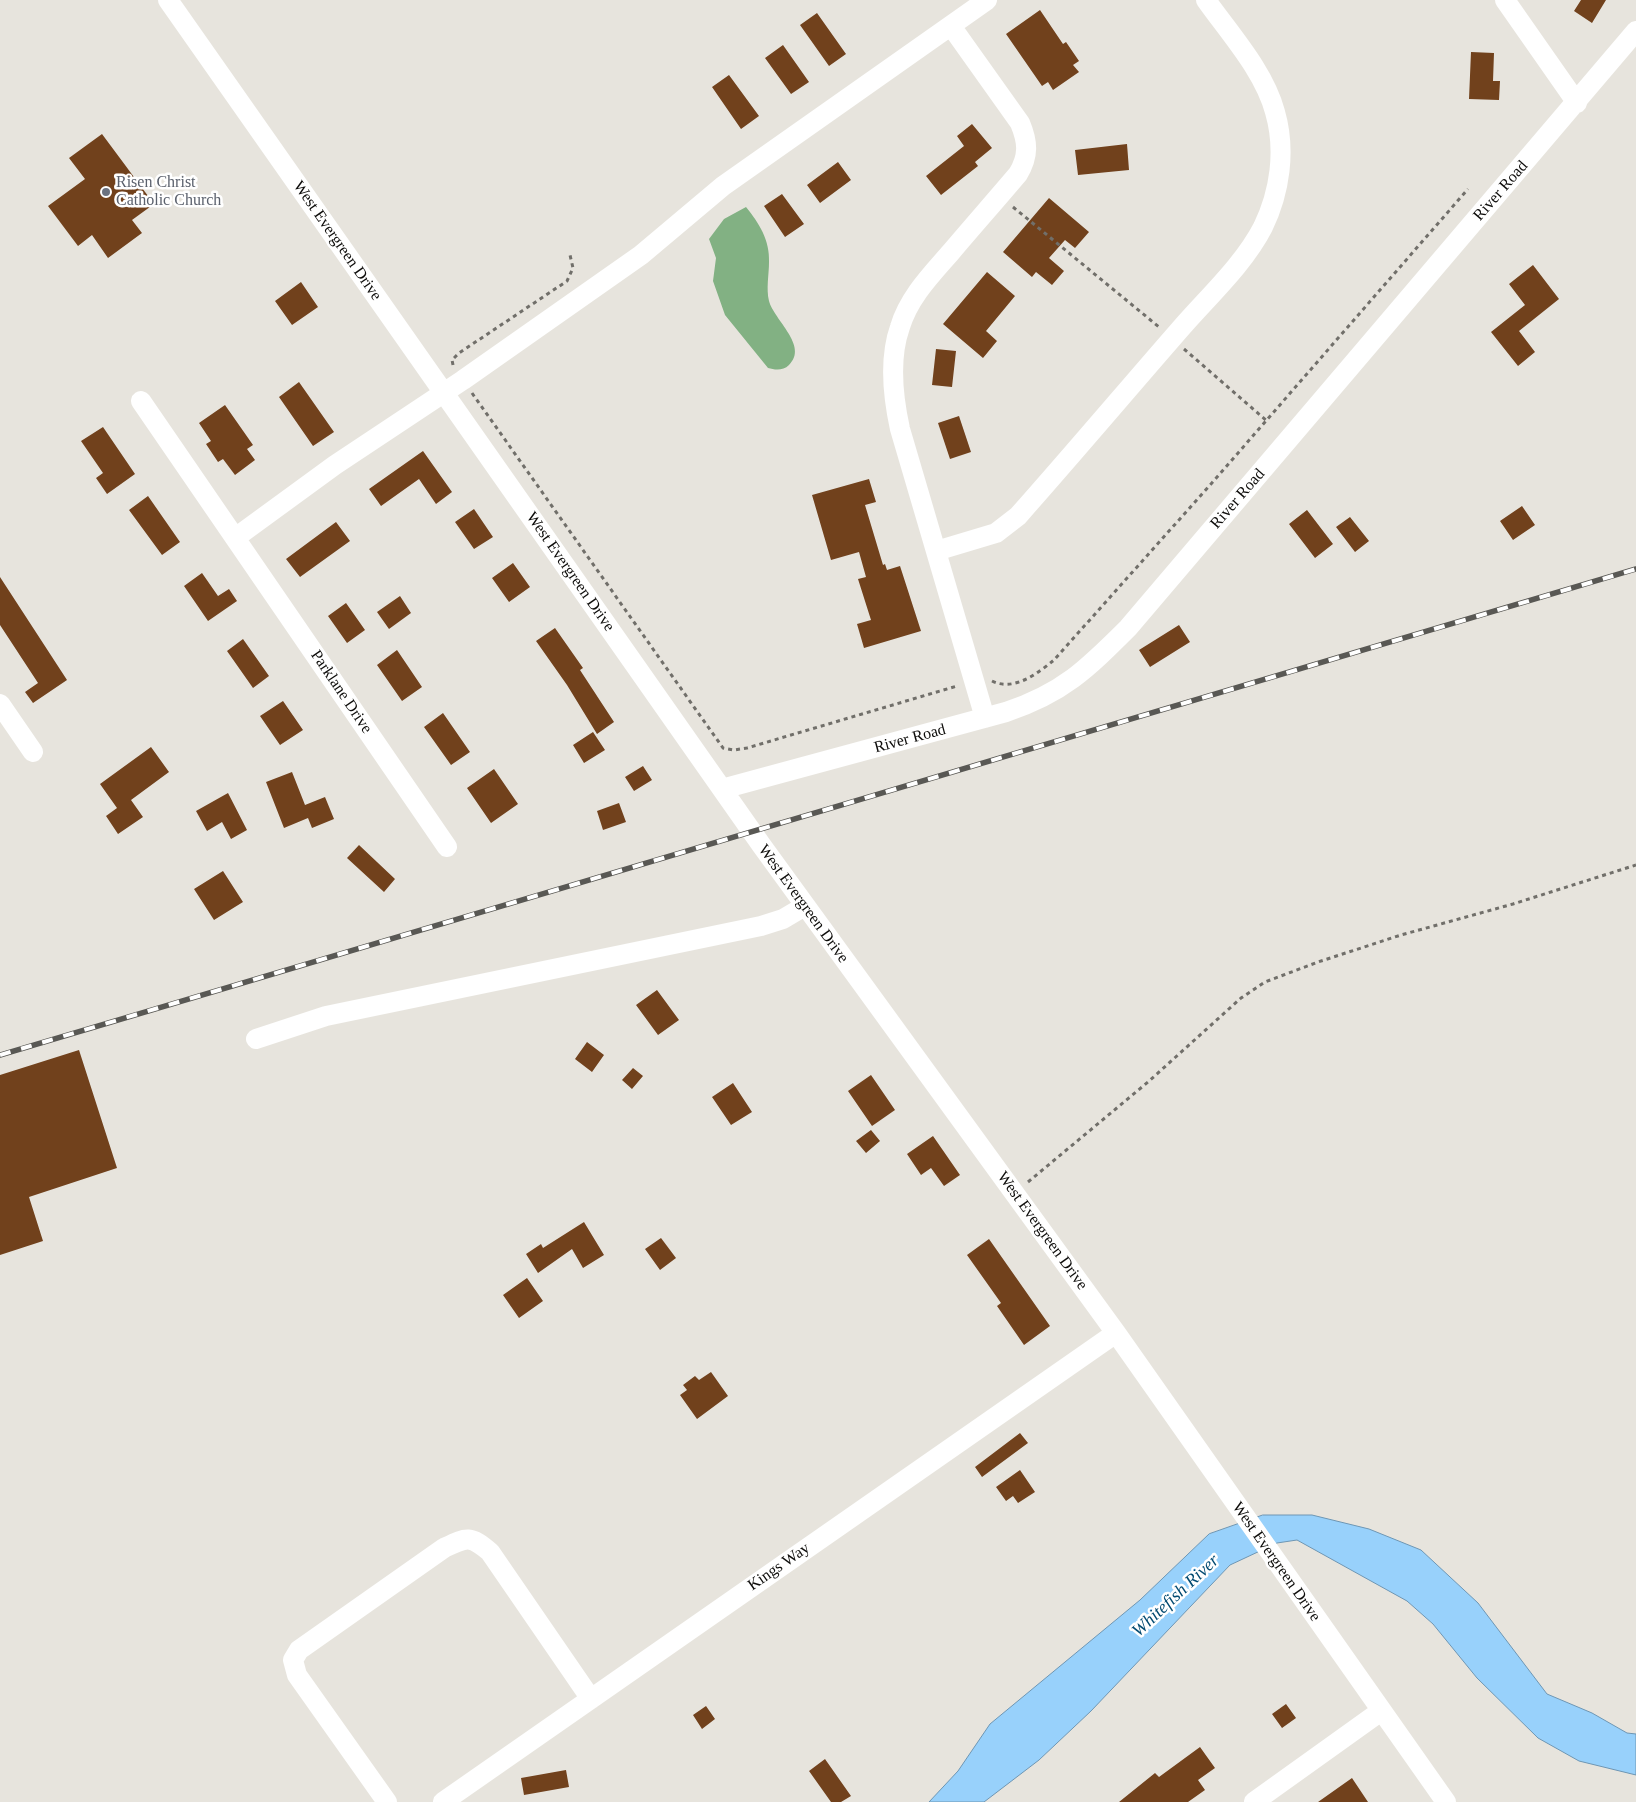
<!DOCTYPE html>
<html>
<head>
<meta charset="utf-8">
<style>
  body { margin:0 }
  canvas { display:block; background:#e7e4dd }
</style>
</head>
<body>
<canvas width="1636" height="1802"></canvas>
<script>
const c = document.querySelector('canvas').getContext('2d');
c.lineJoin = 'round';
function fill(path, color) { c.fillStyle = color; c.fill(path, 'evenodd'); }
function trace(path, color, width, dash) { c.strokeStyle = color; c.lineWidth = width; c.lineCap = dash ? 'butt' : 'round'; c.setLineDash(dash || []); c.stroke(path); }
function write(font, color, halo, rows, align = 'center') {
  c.font = font + ' "Times New Roman",serif'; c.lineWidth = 5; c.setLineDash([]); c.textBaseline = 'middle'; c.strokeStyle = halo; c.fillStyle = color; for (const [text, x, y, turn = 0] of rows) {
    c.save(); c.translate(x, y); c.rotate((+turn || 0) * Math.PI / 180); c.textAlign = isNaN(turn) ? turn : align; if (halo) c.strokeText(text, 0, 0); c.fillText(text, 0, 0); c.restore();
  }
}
const forest = new Path2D(`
  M746 207C759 223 770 240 769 262 769 275 766 288 769 301 774 320 809 346 789 365 783 371 775 370 768 368L725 315 713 281 716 258 709 239 724 219Z`);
const water = new Path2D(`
  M1263 1515H1312L1369 1529 1421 1550 1478 1603 1547 1694 1592 1713 1627 1733 1636 1734V1775L1579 1761 1538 1738 1477 1678 1433 1624 1407 1601 1297 1540 1277 1543 1230 1565 1091 1711 1039 1760 984 1802H929L958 1771 990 1724 1140 1600 1209 1534Z`);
const building = new Path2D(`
  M1581 0H1606L1592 23 1574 11Z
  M1040 10 1063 44 1066 42 1079 61 1073 65 1079 72 1053 90 1048 82 1042 86 1006 34Z
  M817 13 846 54 829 66 800 25Z
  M783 45 809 82 791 94 765 58Z
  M1471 52 1494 53 1493 81H1500L1499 100 1469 99Z
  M729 75 759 116 741 129 712 87Z
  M972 124 992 148 975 162 978 166 941 195 926 176 964 146 957 136Z
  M102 134 154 204 132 220 142 233 108 258 92 235 78 246 48 206 85 179 69 158Z
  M1127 144 1129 170 1078 175 1075 150Z
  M838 162 851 180 820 203 807 185Z
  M782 194 804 224 785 237 764 206Z
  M1049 198 1089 232 1075 248 1065 240 1049 258 1064 271 1052 285 1036 272 1032 277 1003 252Z
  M1533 265 1559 299 1519 331 1535 352 1518 366 1491 332 1525 305 1509 284Z
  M987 272 1015 296 986 331 997 341 983 358 943 324Z
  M301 282 318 307 292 325 275 301Z
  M936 349 956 351 952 387 932 385Z
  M299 382 334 432 313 446 279 397Z
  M225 405 253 445 247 449 255 460 235 475 223 459 218 462 206 444 211 441 199 423Z
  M959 416 971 452 950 459 938 423Z
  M103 427 135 474 107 494 96 478 103 473 81 441Z
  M423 451 452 492 436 504 419 479 381 506 369 489Z
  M869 479 876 502 865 505 883 565 885 564 887 570 900 566 921 631 864 648 857 624 871 620 858 579 866 577 859 552 831 560 812 495Z
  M148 496 180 542 162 555 129 510Z
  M1522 506 1535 525 1513 540 1500 521Z
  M474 509 493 537 474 549 455 522Z
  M1307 510 1333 544 1315 558 1289 524Z
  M1350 517 1369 541 1355 552 1336 527Z
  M336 522 350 541 300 577 286 559Z
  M513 563 530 587 509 602 492 578Z
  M202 573 218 596 229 589 237 601 208 621 184 586Z
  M0 577 67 680 33 703 25 692 38 683 0 625Z
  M400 596 411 613 389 629 377 612Z
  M346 603 365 630 347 643 328 616Z
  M1179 625 1190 642 1150 667 1139 650Z
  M555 628 583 668 580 670 614 722 597 734 567 685 536 641Z
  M243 639 269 676 253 688 227 651Z
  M397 650 422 687 402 701 377 665Z
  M283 701 303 730 280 745 260 716Z
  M443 713 470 752 451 765 424 727Z
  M593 732 605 750 584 763 573 745Z
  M151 747 169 772 131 800 143 817 118 834 106 816 117 808 100 784Z
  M643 766 652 780 634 791 625 777Z
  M494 769 518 804 491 823 467 788Z
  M292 772 305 805 325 797 334 819 312 828 308 818 284 828 266 782Z
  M228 793 247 830 231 839 222 822 207 831 196 811Z
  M619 803 626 822 603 830 597 811Z
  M359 845 395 879 384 892 347 858Z
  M223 871 243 902 214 920 194 889Z
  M657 990 679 1020 658 1035 636 1005Z
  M587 1042 604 1055 592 1072 575 1059Z
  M79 1050 117 1168 29 1197 43 1241 0 1255V1075Z
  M633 1068 643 1076 632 1089 622 1080Z
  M871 1075 895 1110 872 1126 848 1091Z
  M733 1083 752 1112 731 1125 712 1097Z
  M871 1130 880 1141 866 1153 856 1141Z
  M933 1136 960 1175 944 1186 931 1168 921 1175 907 1154Z
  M584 1222 604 1255 583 1268 572 1249 538 1273 526 1254 541 1244 543 1248Z
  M661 1238 676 1258 660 1270 645 1249Z
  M989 1239 1050 1326 1024 1345 997 1306 1001 1303 967 1255Z
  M527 1278 543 1301 519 1318 503 1295Z
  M711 1372 728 1396 697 1419 680 1395 687 1390 683 1385 695 1376 699 1380Z
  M1020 1433 1028 1443 982 1477 975 1467Z
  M1020 1470 1035 1492 1018 1503 1013 1496 1006 1501 996 1487Z
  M1286 1704 1296 1718 1282 1728 1272 1714Z
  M706 1706 715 1719 702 1729 693 1715Z
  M1200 1747 1215 1768 1198 1780 1205 1790 1188 1802H1119L1155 1773 1159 1777Z
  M825 1759 851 1796 841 1802H831L809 1771Z
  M566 1770 569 1787 524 1795 521 1778Z
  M1352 1778 1368 1802H1318Z`);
const path = new Path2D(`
  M1013 207 1159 327
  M1184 349 1267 421
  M453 365 452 360 459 353 567 281 573 268 570 255
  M472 393 723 748 734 750 747 748 957 686
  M992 681C1014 692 1038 673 1054 660L1211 484 1468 189
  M1028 1182 1148 1082 1241 998 1265 982 1318 962 1401 935 1513 904 1636 865`);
const minor = new Path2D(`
  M168 0 762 846 1116 1333 1446 1802
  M1505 0 1577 103
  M951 26 1020 123C1028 142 1029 156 1018 174 996 200 973 226 951 252 931 275 909 297 900 327 889 358 893 397 900 429L985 718
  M141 401 447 847
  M235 538 335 465 463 380 641 255 723 186 987 0
  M936 551 996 533 1018 516C1073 454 1127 390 1182 327 1209 296 1244 264 1263 227 1280 192 1286 150 1275 112 1264 71 1230 34 1206 0
  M0 704 33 752
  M722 789 1006 712C1063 693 1087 669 1128 628L1636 31
  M256 1039 326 1016 761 926 783 919 805 906
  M387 1802 297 1675 293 1660 299 1650 444 1548C467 1537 470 1535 490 1552L591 1699
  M443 1802 1116 1333
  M1254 1802 1381 1711`);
const rail = new Path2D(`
  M0 1055 1636 569`);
const markers = [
  [106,192,5,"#6b7280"]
];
const worshipNames = [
  ["Risen Christ",116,183],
  ["Catholic Church",116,201]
];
const streetNames = [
  ["River Road",1501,191,-49],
  ["West Evergreen Drive",337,241,55],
  ["River Road",1238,499,-49],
  ["West Evergreen Drive",570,572,55],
  ["Parklane Drive",341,692,56],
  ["River Road",910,739,-15],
  ["West Evergreen Drive",803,904,54],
  ["West Evergreen Drive",1042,1231,54],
  ["West Evergreen Drive",1276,1562,55],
  ["Kings Way",779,1567,-35]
];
const waterNames = [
  ["Whitefish River",1176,1596,-43]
];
fill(forest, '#82b183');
fill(water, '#98d1fb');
trace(water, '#6e96b3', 1);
fill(building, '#71411c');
trace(path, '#716f6a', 3, [4, 4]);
trace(minor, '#fff', 20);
trace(rail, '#595854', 5.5);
trace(rail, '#fff', 4, [11]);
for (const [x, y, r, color] of markers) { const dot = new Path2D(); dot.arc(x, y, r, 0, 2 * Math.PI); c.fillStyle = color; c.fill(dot); trace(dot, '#fff', 2); }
write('16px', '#5b616d', '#fff', worshipNames, 'left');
write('16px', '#0d0c0a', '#fff', streetNames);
write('italic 18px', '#034b72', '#fff', waterNames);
</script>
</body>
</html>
